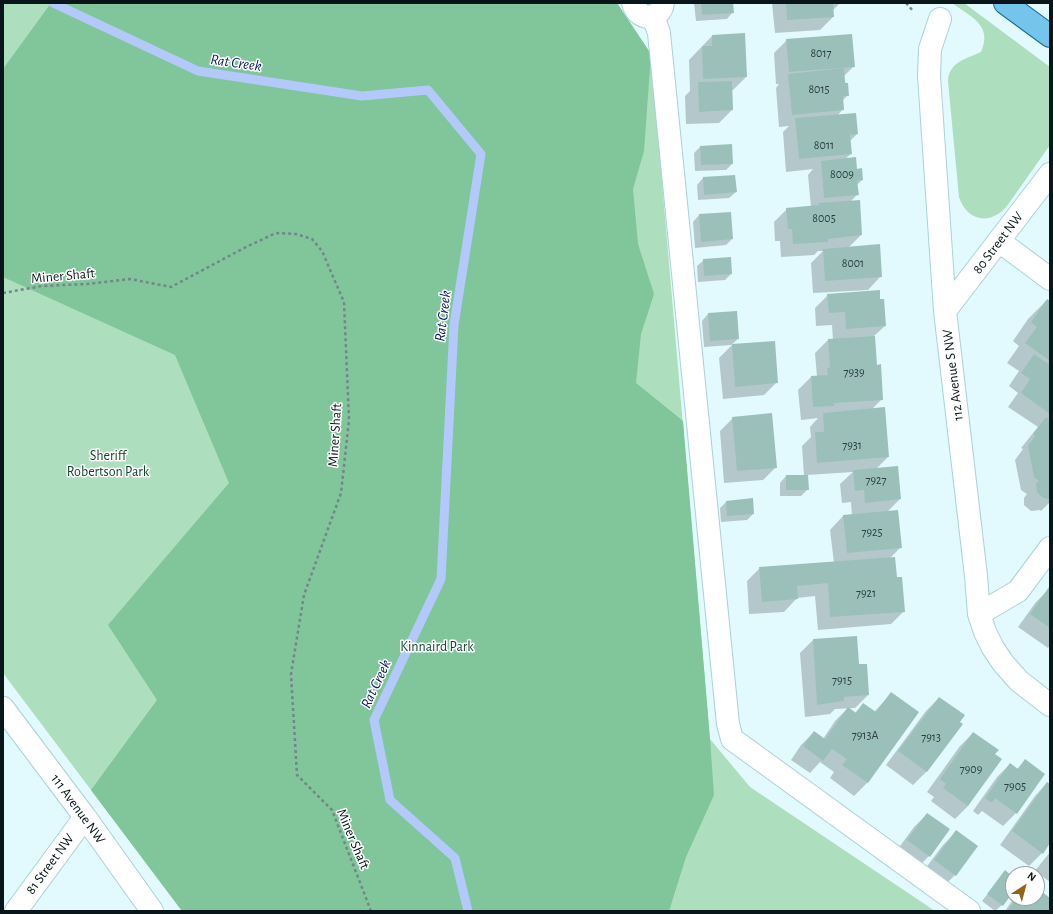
<!DOCTYPE html>
<html>
<head>
<meta charset="utf-8">
<style>
  body { margin:0 }
  #map { position:relative; width:1053px; height:914px; overflow:hidden; background:#e2f9fe; font-family:"Alegreya Sans",sans-serif }
  canvas { display:block }
  .frame { position:absolute; inset:0; border:4px solid #081619; pointer-events:none }
  .north { position:absolute; left:1005px; top:866px; width:40px; height:40px; box-sizing:border-box; background:#fff; border:1px solid #9ca2a3; border-radius:50%; rotate:36deg; font-size:11px; font-weight:700; line-height:16px; text-align:center; color:#081619 }
  .north::after { content:''; display:block; margin:auto; width:14px; height:18px; background:#946414; clip-path:polygon(50% 0,100% 100%,50% 72%,0 100%) }
</style>
</head>
<body>
<div id="map">
<canvas width="1053" height="914"></canvas>
<div class="frame"></div>
<div class="north">N</div>
</div>
<script>
const c = document.querySelector('canvas').getContext('2d');
c.lineJoin = 'round';
function fill(path, color) { c.fillStyle = color; c.fill(path, 'evenodd'); }
function trace(path, color, width, dash) { c.strokeStyle = color; c.lineWidth = width; c.lineCap = dash ? 'butt' : 'round'; c.setLineDash(dash || []); c.stroke(path); }
function write(font, color, halo, rows, align = 'center') {
  c.font = font + ' "Alegreya Sans",sans-serif'; c.lineWidth = 3; c.setLineDash([]); c.textBaseline = 'middle'; c.strokeStyle = halo; c.fillStyle = color; for (const [text, x, y, turn = 0] of rows) {
    c.save(); c.translate(x, y); c.rotate((+turn || 0) * Math.PI / 180); c.textAlign = isNaN(turn) ? turn : align; if (halo) c.strokeText(text, 0, 0); c.fillText(text, 0, 0); c.restore();
  }
}
const green = new Path2D(`
  M3 3H617L651 54 710 739 750 787 935 911H182L3 673Z
  M952 3H964L1050 67V145L1007 206C990 226 967 221 959 197L948 81C949 62 966 59 981 52 993 25 971 17 952 3Z`);
const forest = new Path2D(`
  M51 3H617L651 54 644 151 633 189 638 244 654 294 641 334 636 383 683 421 710 739 714 795 686 857 669 911H182L91 790 157 700 108 625 229 483 175 355 3 277V69Z`);
const shadow = new Path2D(`
  M694 3H732L733 12 727 19 696 21Z
  M772 3H840L832 11 833 17 820 30 775 33Z
  M712 36 746 77 733 90H731L732 110 719 123 686 124 685 96 690 91 689 60Z
  M787 40 854 66 844 76 848 95 842 101 843 109 837 116 857 134 850 141 851 154 845 159 856 170 862 180 857 185 858 194 850 202 861 235 848 248 881 276 868 290 813 293 811 263 823 251H818L814 255 781 257 780 241H775L774 222 787 209 811 207 808 175 813 169 786 172 783 132 789 126 779 127 776 88 779 84H776L774 53Z
  M700 147 732 164 726 170 695 171 694 153Z
  M703 178 736 192 729 198 698 200 697 185Z
  M699 215 732 239 726 245 695 248 693 222Z
  M704 260 731 274 725 280 698 282 697 266Z
  M828 295 879 300 885 326 874 336 876 366 882 399 872 409 888 457 876 469 900 499 887 512 901 547 890 558 904 611 891 624 818 630 815 596 797 598 784 612 749 614 747 581 760 568 834 563 830 530 843 516H852L851 502 842 503 840 484 853 472 807 475 808 489 801 496H780V483L786 476H804L802 446 811 437 810 427 818 418 801 420 798 390 811 377H817L815 353 828 340H833L832 325 816 326 815 308Z
  M1047 300 1050 302V419L1048 421 1050 422V502L1041 511 1040 510 1031 511 1024 505V498L1027 494 1021 490 1015 460 1023 449 1021 448 1038 427 1008 407 1018 393 1009 386 1019 371 1007 363 1019 346 1013 341 1028 319Z
  M708 314 738 339 731 345 704 347 702 321Z
  M732 345 777 382 764 395 723 399 719 358Z
  M733 418 776 467 763 480 724 483 720 431Z
  M726 502 753 514 747 520 721 522 720 508Z
  M1049 589 1050 645 1048 648 1018 627 1036 602Z
  M813 640 868 695 855 708 835 709 830 714 805 717 800 653Z
  M891 694 918 713 867 783 854 796 830 778 834 772 820 762 810 773 791 760 801 745 814 732 823 739 835 721 848 708 855 713 863 704 874 712Z
  M939 698 961 724 926 772 913 785 886 765 926 711Z
  M973 733 994 755 968 806 955 819 931 801 934 797 927 792 960 746Z
  M1025 761 1044 774 1016 813 1003 826 982 811 978 815 973 811 997 777 1010 764 1017 769Z
  M1047 783 1050 785V842L1042 853 1029 866 1000 845 1035 796Z
  M927 814 929 856 916 869 895 853 914 827Z
  M956 832 955 875 942 888 922 873 943 845Z
  M1050 852V882L1035 871Z
  M1005 872 1013 878V891L1002 905 995 911 982 901Z
  M1037 890 1050 899V911H1005L1014 898H1037Z`);
const stream = new Path2D(`
  M53 3 198 71 362 96 428 90 481 154 454 325 441 579 374 720 390 800 455 858 468 911`);
const building = new Path2D(`
  M701 3H733L734 13 702 15Z
  M786 3H833L834 17 787 20Z
  M745 33 747 77 703 79 702 46H712V35Z
  M852 34 855 67 789 72 786 39Z
  M844 68 845 83H848L849 96H843L844 110 792 115 788 74Z
  M732 81 733 110 699 112 698 82Z
  M856 113 858 134 850 135 852 154 799 159 795 118Z
  M732 144 733 164 701 165 700 146Z
  M856 157 857 169 862 168 863 180 857 181 859 195 824 198 821 161Z
  M735 175 737 192 704 195 703 177Z
  M860 200 862 235 828 239V242L793 244 792 229H788L786 208 819 205 818 203Z
  M731 212 733 239 701 242 699 214Z
  M880 244 882 277 825 281 823 249Z
  M731 257 732 274 704 276 703 259Z
  M880 290V299H884L886 326 846 329 845 312 829 313 827 294Z
  M1047 299 1050 301V361L1025 343 1037 327 1031 322Z
  M737 311 739 339 710 341 708 313Z
  M875 336 877 365 881 364 883 400 834 403V406L813 407 811 376 828 375 827 368H830L828 339Z
  M775 341 778 383 735 387 732 344Z
  M1034 354 1050 365V414L1021 393 1030 379 1021 373Z
  M885 407 889 457 817 463 815 432H824L823 413Z
  M772 413 777 468 737 471 732 417Z
  M1046 417 1050 421V498L1048 499 1043 498 1037 492 1036 484 1039 481 1034 477 1028 446 1035 436 1033 434Z
  M898 466 901 499 865 503 864 490 855 491 853 470Z
  M786 475H808L809 490H786Z
  M753 498 754 514 727 516 726 501Z
  M898 510 902 548 847 553 843 515Z
  M895 557 897 577H902L905 612 830 617 828 583 797 586 798 599 762 602 759 567Z
  M1049 587 1050 588V628L1030 614Z
  M857 636 859 664H867L869 695 844 697V701L817 705 813 639Z
  M891 692 919 712 868 783 842 765 847 759 832 749 823 761 803 746 814 731 825 739 848 707 856 713 863 703 876 712Z
  M939 697 965 715 960 722 963 724 927 772 898 751Z
  M973 732 999 750 995 754 1002 759 968 806 943 788 946 784 940 779Z
  M1025 759 1045 774 1017 814 995 798 992 803 985 798 1010 763 1018 769Z
  M1047 782 1050 784V843L1043 854 1012 831Z
  M927 813 950 829 930 857 907 840Z
  M956 830 978 846 956 876 934 860Z
  M1005 870 1013 877V892L1003 906 987 894Z
  M1037 888 1050 898V911H1007L1017 898H1037Z`);
const path = new Path2D(`
  M906 3 914 12
  M3 293 42 286 87 284 130 279 171 287 246 247 276 233 296 234 312 239 322 251 344 302 349 420 341 493 304 595 291 674 297 775 332 810 371 911`);
const minor = new Path2D(`
  M633 3C635 11 640 15 647 17 656 16 662 12 663 3
  M653 16 659 33 728 724 732 739 969 911
  M940 19 930 49 929 76 945 311 976 576 979 614 985 632 993 648 1003 663 1019 681 1050 705
  M999 241 1050 279
  M945 311 1050 174
  M979 614 1018 591 1050 548
  M3 708 85 817 152 911
  M16 911 85 817`);
const major = new Path2D(`
  M1005 3 1050 36`);
const numberNames = [
  ["8017",821,53],
  ["8015",819,89],
  ["8011",824,145],
  ["8009",842,174],
  ["8005",824,218],
  ["8001",853,263],
  ["7939",854,372],
  ["7931",852,445],
  ["7927",876,480],
  ["7925",872,532],
  ["7921",866,593],
  ["7915",842,680],
  ["7913A",865,735],
  ["7913",931,737],
  ["7909",971,769],
  ["7905",1015,786]
];
const streetNames = [
  ["80 Street NW",998,243,-53],
  ["Miner Shaft",63,276,-5],
  ["112 Avenue S NW",953,375,-97],
  ["Miner Shaft",335,435,-86],
  ["111 Avenue NW",78,809,54],
  ["Miner Shaft",353,839,67],
  ["81 Street NW",50,864,-54]
];
const parkNames = [
  ["Sheriff",108,456],
  ["Robertson Park",108,472],
  ["Kinnaird Park",437,647]
];
const waterNames = [
  ["Rat Creek",236,63,8],
  ["Rat Creek",443,316,-83],
  ["Rat Creek",376,684,-65]
];
fill(green, '#addebe');
fill(forest, '#81c59a');
fill(shadow, '#0003');
trace(stream, '#b3c9fc', 9);
fill(building, '#9ac0b9');
trace(minor, '#abd1d8', 24);
trace(major, '#126e9a', 24);
trace(path, '#73868a', 2.5, [3, 3]);
trace(minor, '#fff', 22);
trace(major, '#74c4ec', 22);
write('12px', '#2c4041', null, numberNames);
write('14px', '#081619', '#fff', streetNames);
write('14px', '#11462a', '#fff', parkNames);
write('italic 15px', '#0d2065', '#fff', waterNames);
</script>
</body>
</html>
